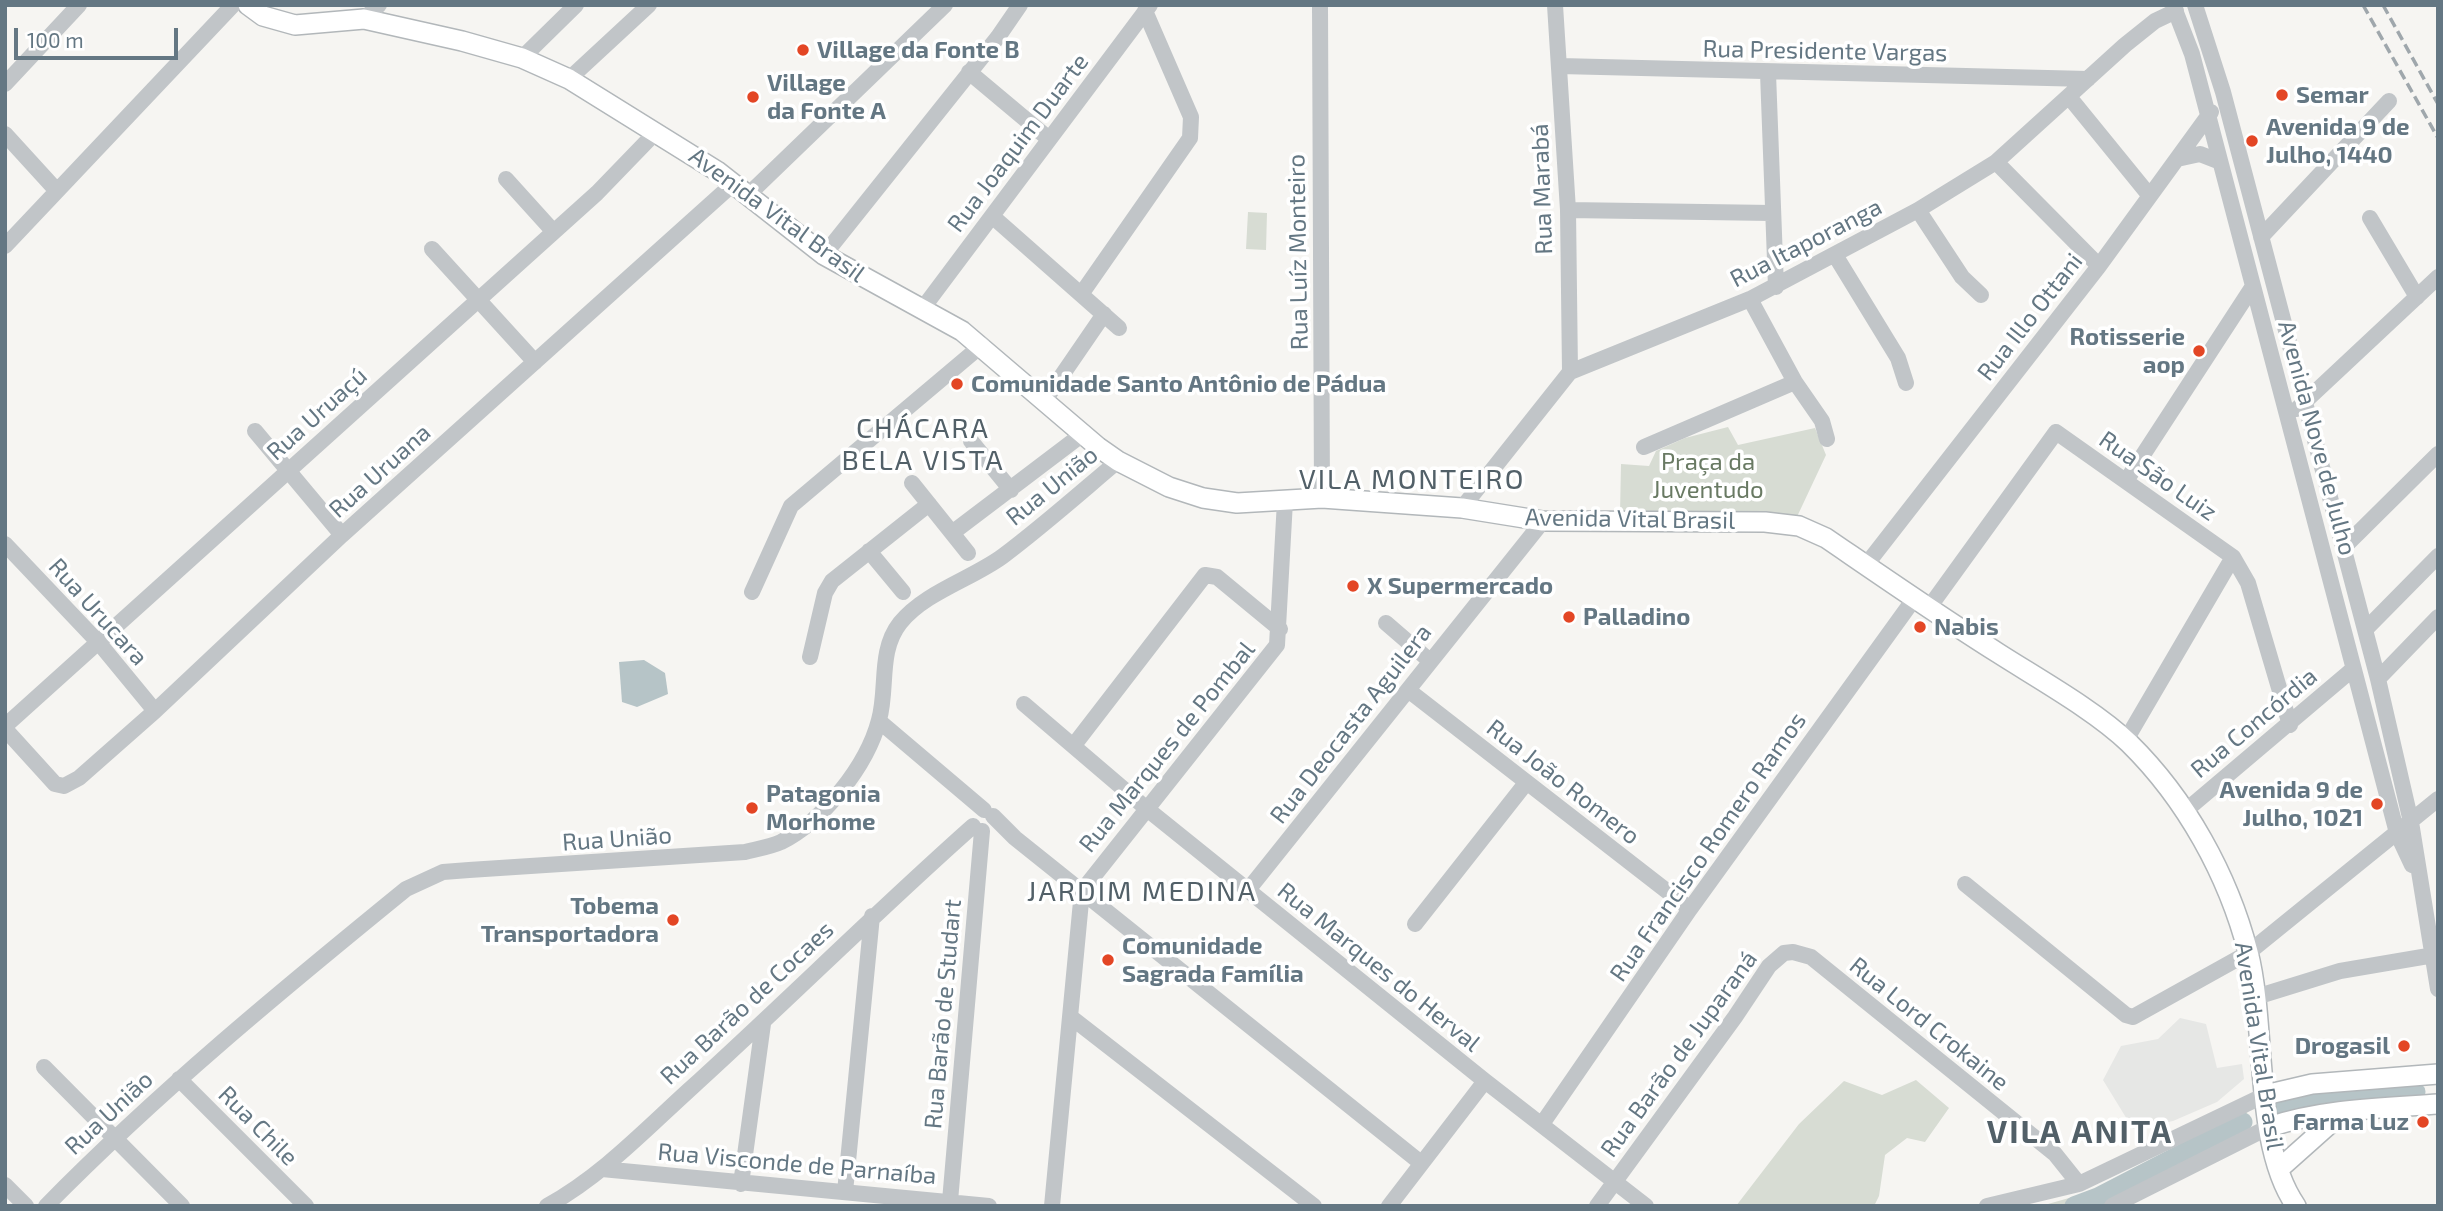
<!DOCTYPE html>
<html>
<head>
<meta charset="utf-8">
<style>
  body { margin:0 }
  #map { position:relative; width:2443px; height:1211px; overflow:hidden; background:#f6f5f2; font-family:"Exo 2",sans-serif }
  canvas { display:block }
  .frame { position:absolute; inset:0; border:7px solid #647783; pointer-events:none }
  .scale { position:absolute; left:14px; top:28px; width:164px; height:32px; box-sizing:border-box; border:4px solid #647783; border-top:0; padding-left:9px; font-size:21px; line-height:24px; white-space:nowrap; color:#647783; -webkit-text-stroke:5px #fff; paint-order:stroke }
</style>
</head>
<body>
<div id="map">
<canvas width="2443" height="1211"></canvas>
<div class="frame"></div>
<div class="scale">100 m</div>
</div>
<script>
const c = document.querySelector('canvas').getContext('2d');
c.lineJoin = 'round';
function fill(path, color) { c.fillStyle = color; c.fill(path, 'evenodd'); }
function trace(path, color, width, dash) { c.strokeStyle = color; c.lineWidth = width; c.lineCap = dash ? 'butt' : 'round'; c.setLineDash(dash || []); c.stroke(path); }
function write(font, color, halo, rows, align = 'center') {
  c.font = font + ' "Exo 2",sans-serif'; c.lineWidth = 7; c.setLineDash([]); c.textBaseline = 'middle'; c.strokeStyle = halo; c.fillStyle = color; for (const [text, x, y, turn = 0] of rows) {
    c.save(); c.translate(x, y); c.rotate((+turn || 0) * Math.PI / 180); c.textAlign = isNaN(turn) ? turn : align; if (halo) c.strokeText(text, 0, 0); c.fillText(text, 0, 0); c.restore();
  }
}
const built = new Path2D(`
  M2180 1018 2206 1024 2217 1068 2242 1064 2244 1079 2217 1102 2173 1121 2133 1129 2103 1080 2121 1046 2158 1039Z`);
const green = new Path2D(`
  M1248 212 1267 213 1266 250 1246 249Z
  M1728 427 1738 445 1815 428 1826 455 1795 521 1620 514 1621 464 1649 466 1656 451 1685 438Z
  M1916 1080 1949 1108 1925 1142 1907 1138 1885 1155 1879 1196 1874 1206H1736L1799 1124 1844 1081 1882 1095Z
  M2419 1089V1097L2344 1102 2275 1113 2276 1106 2344 1093Z
  M2247 1111 2249 1128 2097 1205 2041 1206 2090 1192Z`);
const water = new Path2D(`
  M644 660 665 673 668 694 637 707 622 702 619 662Z`);
const river = new Path2D(`
  M2278 1111 2322 1100 2416 1092
  M2074 1206 2098 1197 2243 1122`);
const minor = new Path2D(`
  M1320 5 1322 498
  M1555 5 1568 210 1570 372
  M2173 5 2192 54 2397 833 2412 865
  M2195 5 2223 92 2378 679 2411 822 2438 989
  M364 19 379 5
  M522 58 576 5
  M1560 66 2088 79
  M969 72 1049 139
  M1768 73 1776 287
  M569 79 649 5
  M5 84 79 5
  M2070 98 2149 195
  M5 134 57 191
  M2177 159 2200 154 2218 161
  M1996 162 2099 266
  M506 179 553 231
  M749 194 945 5
  M1568 210 1772 213
  M1918 210 1962 277 1981 295
  M992 216 1119 328
  M2370 218 2417 297
  M2261 237 2389 101
  M5 246 233 5
  M432 249 535 362
  M824 255 998 37 1020 5
  M1835 255 1898 358 1906 383
  M1082 293 1190 138 1191 117 1145 11
  M1750 299 1795 382 1822 421 1827 439
  M923 308 1150 5
  M1045 400 1104 314
  M2297 409 2438 277
  M255 431 342 535
  M971 441 1011 490
  M1644 447 1795 382
  M2126 481 2253 286
  M912 483 968 553
  M1462 508 1570 372 1750 299 1918 210 1996 162 2125 45 2155 21 2176 11
  M952 533 1084 433
  M5 544 99 643 155 711
  M2343 548 2438 454
  M869 551 903 592
  M1866 565 2099 266 2211 112
  M752 592 791 506 982 345
  M1928 609 2056 432 2233 557 2248 583 2290 725
  M1386 623 1430 661
  M2365 630 2438 556
  M810 657 825 593 832 581 929 504
  M2378 679 2438 617
  M1408 690 1690 909
  M1024 704 1147 809 1485 1081 1646 1206
  M879 721 984 810
  M5 726 597 193 656 132
  M5 729 55 784 64 786 79 778 155 711 342 535 734 183
  M2126 740 2233 557
  M1074 745 1205 575 1217 577 1280 629
  M2184 812 2353 669
  M993 816 1015 838 1421 1163
  M1965 884 2126 1015 2133 1017 2248 953 2438 799
  M1248 890 1543 521
  M1082 891 1277 645 1285 501
  M1415 924 1526 783
  M2256 997 2340 971 2434 955
  M1072 1018 1314 1206
  M44 1067 182 1206
  M179 1079 306 1206
  M1542 1124 1690 909 1914 599
  M602 1169 989 1206
  M741 1184 763 1024
  M5 1185 26 1206
  M845 1192 872 916
  M950 1201 982 831
  M46 1206C158 1092 282 990 406 889L443 872 469 870 745 852C757 849 770 847 781 842 823 821 867 766 879 720 888 688 878 651 900 623 925 592 972 579 1003 556 1043 526 1080 493 1118 461
  M547 1206C600 1177 643 1132 688 1091 784 1004 876 912 973 826
  M1052 1206 1082 891
  M1389 1206 1485 1081
  M1597 1206 1735 1017 1769 966 1784 953 1793 952 1811 957 2055 1154 2079 1184
  M1987 1206 2079 1184 2265 1095
  M2112 1206 2269 1127`);
const major = new Path2D(`
  M248 5 263 16 295 25 364 19 462 41 522 58 569 79 717 171 824 255 962 331 1098 447 1118 461 1169 487 1203 498 1237 503 1322 498 1462 508 1543 521 1765 522 1799 526 1826 538C1883 577 1939 616 1998 653 2037 678 2096 711 2129 743 2186 799 2228 875 2248 952 2267 1026 2253 1145 2296 1206
  M2265 1095 2312 1084 2438 1074
  M2269 1127C2323 1109 2381 1108 2438 1104
  M2279 1169 2343 1112`);
const rail = new Path2D(`
  M2363 5 2438 138
  M2383 5 2438 104`);
const markers = [
  [803,50,7,"#e34625"],
  [2282,95,7,"#e34625"],
  [753,97,7,"#e34625"],
  [2252,141,7,"#e34625"],
  [2199,351,7,"#e34625"],
  [957,384,7,"#e34625"],
  [1353,586,7,"#e34625"],
  [1569,617,7,"#e34625"],
  [1920,627,7,"#e34625"],
  [2377,804,7,"#e34625"],
  [752,808,7,"#e34625"],
  [673,920,7,"#e34625"],
  [1108,960,7,"#e34625"],
  [2404,1046,7,"#e34625"],
  [2423,1122,7,"#e34625"]
];
const poiNames = [
  ["Village da Fonte B",817,50],
  ["Village",767,83],
  ["da Fonte A",767,111],
  ["Semar",2296,95],
  ["Avenida 9 de",2266,127],
  ["Julho, 1440",2266,155],
  ["Rotisserie",2185,337,"right"],
  ["aop",2185,365,"right"],
  ["Comunidade Santo Antônio de Pádua",971,384],
  ["X Supermercado",1367,586],
  ["Palladino",1583,617],
  ["Nabis",1934,627],
  ["Avenida 9 de",2363,790,"right"],
  ["Julho, 1021",2363,818,"right"],
  ["Patagonia",766,794],
  ["Morhome",766,822],
  ["Tobema",659,906,"right"],
  ["Transportadora",659,934,"right"],
  ["Comunidade",1122,946],
  ["Sagrada Família",1122,974],
  ["Drogasil",2390,1046,"right"],
  ["Farma Luz",2409,1122,"right"]
];
const streetNames = [
  ["Rua Presidente Vargas",1825,51,1],
  ["Rua Joaquim Duarte",1018,143,-53],
  ["Rua Marabá",1542,189,-92],
  ["Avenida Vital Brasil",777,215,36],
  ["Rua Itaporanga",1806,243,-27],
  ["Rua Luíz Monteiro",1298,252,-91],
  ["Rua Illo Ottani",2030,317,-52],
  ["Rua Uruaçú",317,414,-42],
  ["Avenida Nove de Julho",2317,438,75],
  ["Rua Uruana",380,471,-42],
  ["Rua São Luiz",2158,476,35],
  ["Rua União",1052,486,-39],
  ["Avenida Vital Brasil",1630,519,1],
  ["Rua Urucara",98,612,48],
  ["Rua Concórdia",2254,723,-40],
  ["Rua Deocasta Aguilera",1351,724,-52],
  ["Rua Marques de Pombal",1167,747,-51],
  ["Rua João Romero",1563,782,38],
  ["Rua União",617,839,-4],
  ["Rua Francisco Romero Ramos",1708,847,-55],
  ["Rua Marques do Herval",1379,967,39],
  ["Rua Barão de Cocaes",747,1003,-43],
  ["Rua Barão de Studart",943,1014,-85],
  ["Rua Lord Crokaine",1929,1024,39],
  ["Avenida Vital Brasil",2259,1046,81],
  ["Rua Barão de Juparaná",1679,1054,-54],
  ["Rua União",109,1113,-43],
  ["Rua Chile",258,1126,45],
  ["Rua Visconde de Parnaíba",797,1164,5]
];
const parkNames = [
  ["Praça da",1708,462],
  ["Juventudo",1708,490]
];
const quarterNames = [
  ["CHÁCARA",923,429],
  ["BELA VISTA",923,461],
  ["VILA MONTEIRO",1412,480],
  ["JARDIM MEDINA",1142,892]
];
const districtNames = [
  ["VILA ANITA",2080,1132]
];
fill(built, '#e6e7e5');
fill(green, '#d7dcd3');
fill(water, '#b6c4c7');
trace(river, '#b6c4c7', 19);
trace(major, '#b2b7ba', 22);
trace(minor, '#c1c5c8', 16);
trace(major, '#fff', 19);
trace(rail, '#9fa7ac', 3.5, [10, 5]);
for (const [x, y, r, color] of markers) { const dot = new Path2D(); dot.arc(x, y, r, 0, 2 * Math.PI); c.fillStyle = color; c.fill(dot); trace(dot, '#fff', 2.5); }
write('bold 24px', '#647783', '#fff', poiNames, 'left');
write('24px', '#647783', '#fff', streetNames);
write('24px', '#697a63', '#fff', parkNames);
c.letterSpacing = '2px';
write('28px', '#526068', '#fff', quarterNames);
c.letterSpacing = '0px';
c.letterSpacing = '2px';
write('bold 32px', '#526068', '#fff', districtNames);
c.letterSpacing = '0px';
</script>
</body>
</html>
